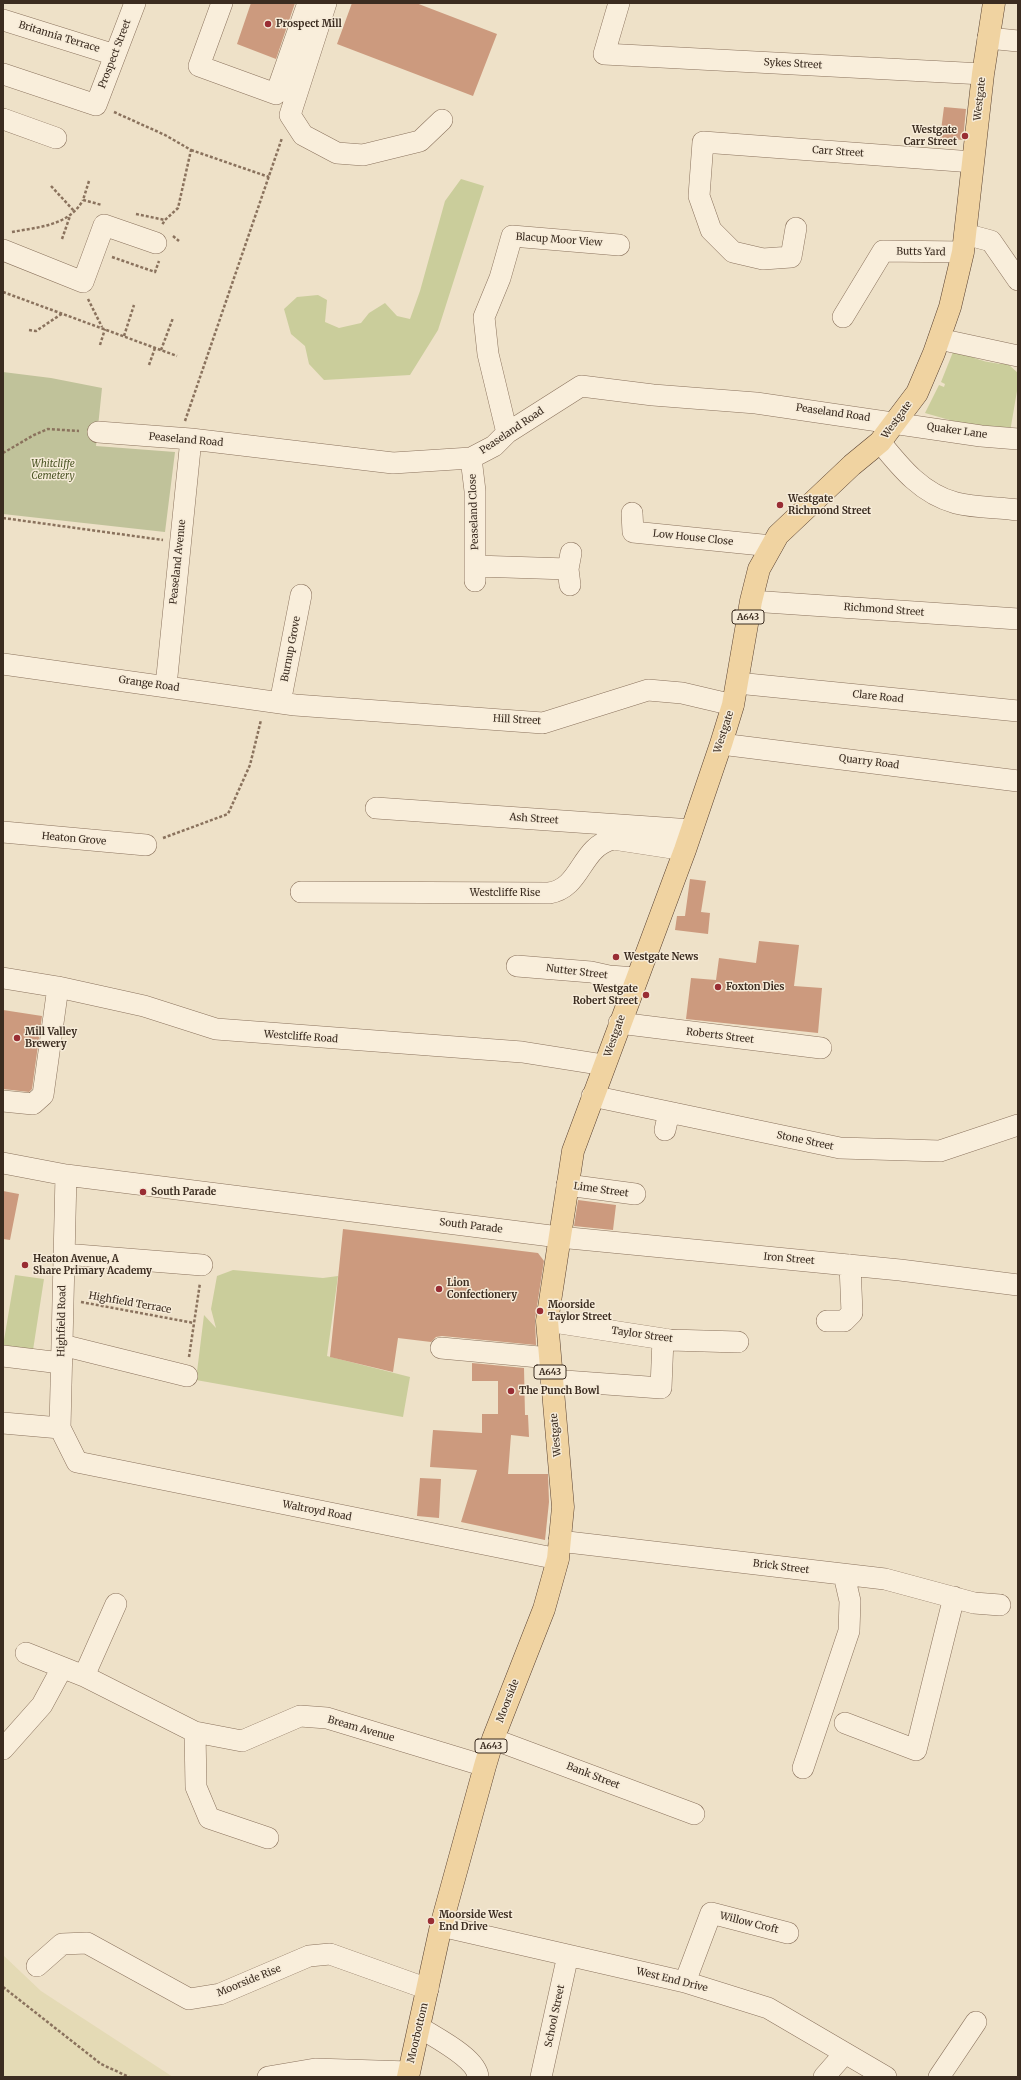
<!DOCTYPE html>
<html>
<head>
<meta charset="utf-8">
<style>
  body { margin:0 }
  #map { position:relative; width:1021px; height:2080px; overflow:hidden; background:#eee1c8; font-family:Merriweather,serif }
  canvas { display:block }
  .frame { position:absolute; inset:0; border:4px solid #3b2c20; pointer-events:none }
</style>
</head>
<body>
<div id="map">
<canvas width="1021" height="2080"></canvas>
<div class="frame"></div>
</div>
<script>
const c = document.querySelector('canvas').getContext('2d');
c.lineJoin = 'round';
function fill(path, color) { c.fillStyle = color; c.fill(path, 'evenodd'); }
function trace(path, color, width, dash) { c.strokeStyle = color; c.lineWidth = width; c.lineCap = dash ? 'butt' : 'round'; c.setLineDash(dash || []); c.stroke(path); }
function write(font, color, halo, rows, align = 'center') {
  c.font = font + ' Merriweather,serif'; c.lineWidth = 3; c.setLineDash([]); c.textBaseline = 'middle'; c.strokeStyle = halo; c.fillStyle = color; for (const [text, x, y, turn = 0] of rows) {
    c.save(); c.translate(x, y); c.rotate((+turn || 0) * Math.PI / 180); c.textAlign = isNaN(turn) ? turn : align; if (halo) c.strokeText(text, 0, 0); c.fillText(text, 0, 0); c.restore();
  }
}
const farmland = new Path2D(`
  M3 1955 41 1991 173 2077H3Z`);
const green = new Path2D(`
  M461 179 484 186 438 330 410 375 324 380 309 364 305 346 291 334 284 309 297 297 318 295 327 300 325 322 339 328 361 323 369 313 385 303 397 316 410 319 420 291 445 201Z
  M953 352H965C974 361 996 364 1008 364L1018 373V385L1010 432 981 429 925 413 939 385 944 387 945 384 941 382Z
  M233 1270 323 1278 338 1276 327 1356 410 1377 403 1417 196 1380 204 1315 216 1328 211 1309 217 1276Z
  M15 1275 44 1279 33 1350 3 1346Z`);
const cemetery = new Path2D(`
  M3 372 51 378 102 388 96 446 175 452 165 532 3 514Z`);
const building = new Path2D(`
  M251 3H295L276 59 237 44Z
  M352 3H416L497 34 473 96 337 44Z
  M944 107 966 109 963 140 940 138Z
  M690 879 706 881 701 912 710 913 708 934 675 930 677 916H685Z
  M759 941 799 945 794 986 822 988 818 1033 686 1019 691 978 716 980 719 958 756 963Z
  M3 1010 42 1016 32 1089 29 1092 3 1089Z
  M3 1191 19 1194 10 1240 3 1239Z
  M578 1200 616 1205 613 1230 574 1226Z
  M343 1229 538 1253 544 1261 535 1319 536 1345 442 1336 436 1337 431 1342 398 1338 393 1372 330 1357Z
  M472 1363 524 1368 525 1415H528L529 1437 511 1435 508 1474H548L549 1502 545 1540 461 1522 477 1470 430 1467 433 1430 482 1433V1414H498V1381H472Z
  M420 1478 441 1479 439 1518 417 1516Z`);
const path = new Path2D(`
  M114 112 165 135 191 150 178 208 165 220 162 225
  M191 150 269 177
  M89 181 83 200 102 205
  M51 186 75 212
  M136 214 165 220
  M12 232C38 227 69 226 83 200
  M173 236 179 241
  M62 239 70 216
  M112 257 155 272 159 261
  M3 292 177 356
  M88 299 102 327
  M29 330 36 331 63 313
  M124 336 134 305
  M100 345 105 329
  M161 350 173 318
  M149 365 155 348
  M185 421 282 138
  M3 453 34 435 48 429 79 431
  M3 518 163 540
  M163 838 228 814 250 765 261 720
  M81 1302 194 1323
  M189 1357 200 1283
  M3 1987 101 2064 129 2077`);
const minor = new Path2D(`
  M222 3 199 66 276 94 308 3
  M326 3 290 115 303 135 337 153 363 155 420 141 442 120
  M619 3 604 54 983 74
  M3 20 115 55
  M988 38 1018 41
  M3 74 96 105 135 3
  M3 119 56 138
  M796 228 791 257 763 259 733 252 711 230 699 196 703 142 973 162
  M965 234 991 241 1018 280
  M3 250 83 282 104 225 156 243
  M843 317 883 251 963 252
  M939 339 1018 356
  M98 432 191 439 393 463 471 458 494 446 507 433 581 386 653 395 756 403 981 436 1018 439
  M507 433 488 354 484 317 500 278 512 236 619 245
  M880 442C901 468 922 494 956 503 976 508 998 507 1018 510
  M471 458 475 491V581
  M632 513 633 532 772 546
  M475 566 568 569
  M570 585 568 569 571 553
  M751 601 1018 619
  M3 664 295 705 543 723 648 690 682 693 733 705
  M737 683 1018 711
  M166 686 191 439
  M280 703 301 595
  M721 744 1018 781
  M376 808 692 830
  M3 832 146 845
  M301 892 549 893C582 888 580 847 613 839L685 850
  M517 966 591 972 609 976 636 978
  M3 978 58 987 144 1006 216 1029 522 1052 604 1065
  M619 1023 821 1048
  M592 1096 840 1148 940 1151 1018 1125
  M3 1101 33 1104 43 1095 58 987
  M665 1130 669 1112
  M3 1163 66 1175 559 1237 900 1270 1018 1285
  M66 1175 60 1428 77 1462 558 1559
  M567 1185 635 1194
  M64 1254 202 1265
  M547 1321 670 1340 738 1342
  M827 1321H844L852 1313 850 1265
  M62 1345 187 1376
  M441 1348 550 1358
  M3 1356 61 1363
  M551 1380 661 1388 663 1339
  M3 1423 60 1428
  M559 1541 885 1579 974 1603 1000 1605
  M26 1653 84 1676 195 1732 242 1741 300 1716 327 1718 485 1766
  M84 1676 116 1604
  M845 1723 916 1750 954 1597
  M195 1732 196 1787 209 1818 268 1838
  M493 1739 694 1814
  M3 1749 42 1705 62 1668
  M803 1768 849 1631 850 1601 844 1575
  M441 1926 685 1982 768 2008 886 2077
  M37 1966 62 1944 87 1943 189 1999 220 1994 309 1956 330 1954 428 1989
  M685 1982 711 1913 788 1933
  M419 2027C434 2037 477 2058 478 2077
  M268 2077 315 2069 409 2072
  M541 2077 568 1955
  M824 2077 845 2053
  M939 2077 976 2022`);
const major = new Path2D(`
  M408 2077 441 1926 485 1766 493 1739 544 1609 558 1559 563 1507 547 1321 573 1151 685 850 721 744 733 705 751 601 759 569 778 535 852 465 880 442 917 393 934 353 950 307 963 252 983 74 994 3`);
const markers = [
  [268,24,4,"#992d34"],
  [965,136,4,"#992d34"],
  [780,505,4,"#992d34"],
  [616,957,4,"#992d34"],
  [718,987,4,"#992d34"],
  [646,995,4,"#992d34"],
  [17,1038,4,"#992d34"],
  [143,1192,4,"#992d34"],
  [25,1265,4,"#992d34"],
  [439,1289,4,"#992d34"],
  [540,1311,4,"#992d34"],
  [511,1391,4,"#992d34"],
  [431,1921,4,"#992d34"]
];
const shields = [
  [748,617,32],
  [550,1372,32],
  [491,1746,32]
];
const shieldNames = [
  ["A643",748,617],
  ["A643",550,1372],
  ["A643",491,1746]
];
const poiNames = [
  ["Prospect Mill",276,24],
  ["Westgate",957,130,"right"],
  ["Carr Street",957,142,"right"],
  ["Westgate",788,499],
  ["Richmond Street",788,511],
  ["Westgate News",624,957],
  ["Foxton Dies",726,987],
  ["Westgate",638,989,"right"],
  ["Robert Street",638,1001,"right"],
  ["Mill Valley",25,1032],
  ["Brewery",25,1044],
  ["South Parade",151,1192],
  ["Heaton Avenue, A",33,1259],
  ["Share Primary Academy",33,1271],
  ["Lion",447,1283],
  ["Confectionery",447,1295],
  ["Moorside",548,1305],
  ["Taylor Street",548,1317],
  ["The Punch Bowl",519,1391],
  ["Moorside West",439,1915],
  ["End Drive",439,1927]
];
const streetNames = [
  ["Britannia Terrace",59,37,17],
  ["Prospect Street",115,54,-69],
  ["Sykes Street",793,64,3],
  ["Westgate",980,99,-84],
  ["Carr Street",838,152,4],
  ["Blacup Moor View",559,240,4],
  ["Butts Yard",921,252,1],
  ["Peaseland Road",833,413,8],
  ["Westgate",897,420,-54],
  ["Peaseland Road",512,431,-34],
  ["Quaker Lane",957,431,8],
  ["Peaseland Road",186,440,5],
  ["Peaseland Close",474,512,-92],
  ["Low House Close",693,538,6],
  ["Peaseland Avenue",178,562,-84],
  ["Richmond Street",884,610,4],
  ["Burnup Grove",291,649,-79],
  ["Grange Road",149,684,8],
  ["Clare Road",878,697,6],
  ["Hill Street",517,720,3],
  ["Westgate",724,732,-72],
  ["Quarry Road",869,762,7],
  ["Ash Street",534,819,4],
  ["Heaton Grove",74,839,5],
  ["Westcliffe Rise",505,893],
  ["Nutter Street",577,972,7],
  ["Westgate",615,1036,-70],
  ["Roberts Street",720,1036,7],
  ["Westcliffe Road",301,1037,4],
  ["Stone Street",805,1141,12],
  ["Lime Street",601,1190,8],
  ["South Parade",471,1226,7],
  ["Iron Street",789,1259,5],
  ["Highfield Terrace",130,1303,10],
  ["Highfield Road",62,1321,-89],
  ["Taylor Street",642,1335,8],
  ["Westgate",556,1435,-95],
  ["Waltroyd Road",317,1511,11],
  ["Brick Street",781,1567,7],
  ["Moorside",508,1701,-69],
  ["Bream Avenue",361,1729,16],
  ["Bank Street",593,1776,21],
  ["Willow Croft",749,1923,14],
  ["West End Drive",672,1980,14],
  ["Moorside Rise",249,1981,-22],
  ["School Street",555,2016,-78],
  ["Moorbottom",418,2033,-77]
];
const parkNames = [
  ["Whitcliffe",53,464],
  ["Cemetery",53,476]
];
fill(farmland, '#e4dab5');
fill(green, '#cacd9b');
fill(cemetery, '#c0c29a');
fill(building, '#cc9a7e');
trace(minor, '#8a725d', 22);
trace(major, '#594131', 23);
trace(path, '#8a725d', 2.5, [3, 2]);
trace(minor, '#f9eedb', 21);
trace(major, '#f0d3a1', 22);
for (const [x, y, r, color] of markers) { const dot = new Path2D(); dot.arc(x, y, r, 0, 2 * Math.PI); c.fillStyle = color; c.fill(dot); trace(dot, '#f6ebd8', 1.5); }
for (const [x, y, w] of shields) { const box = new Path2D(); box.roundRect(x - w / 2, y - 7, w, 14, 3); c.fillStyle = '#f6ebd8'; c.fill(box); trace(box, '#3b2c20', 1); }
write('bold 9px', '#3b2c20', null, shieldNames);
write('bold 10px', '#3b2c20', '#f6ebd8', poiNames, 'left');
write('10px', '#3b2c20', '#f6ebd8', streetNames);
write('italic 10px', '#4e5727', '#f6ebd8', parkNames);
</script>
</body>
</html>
